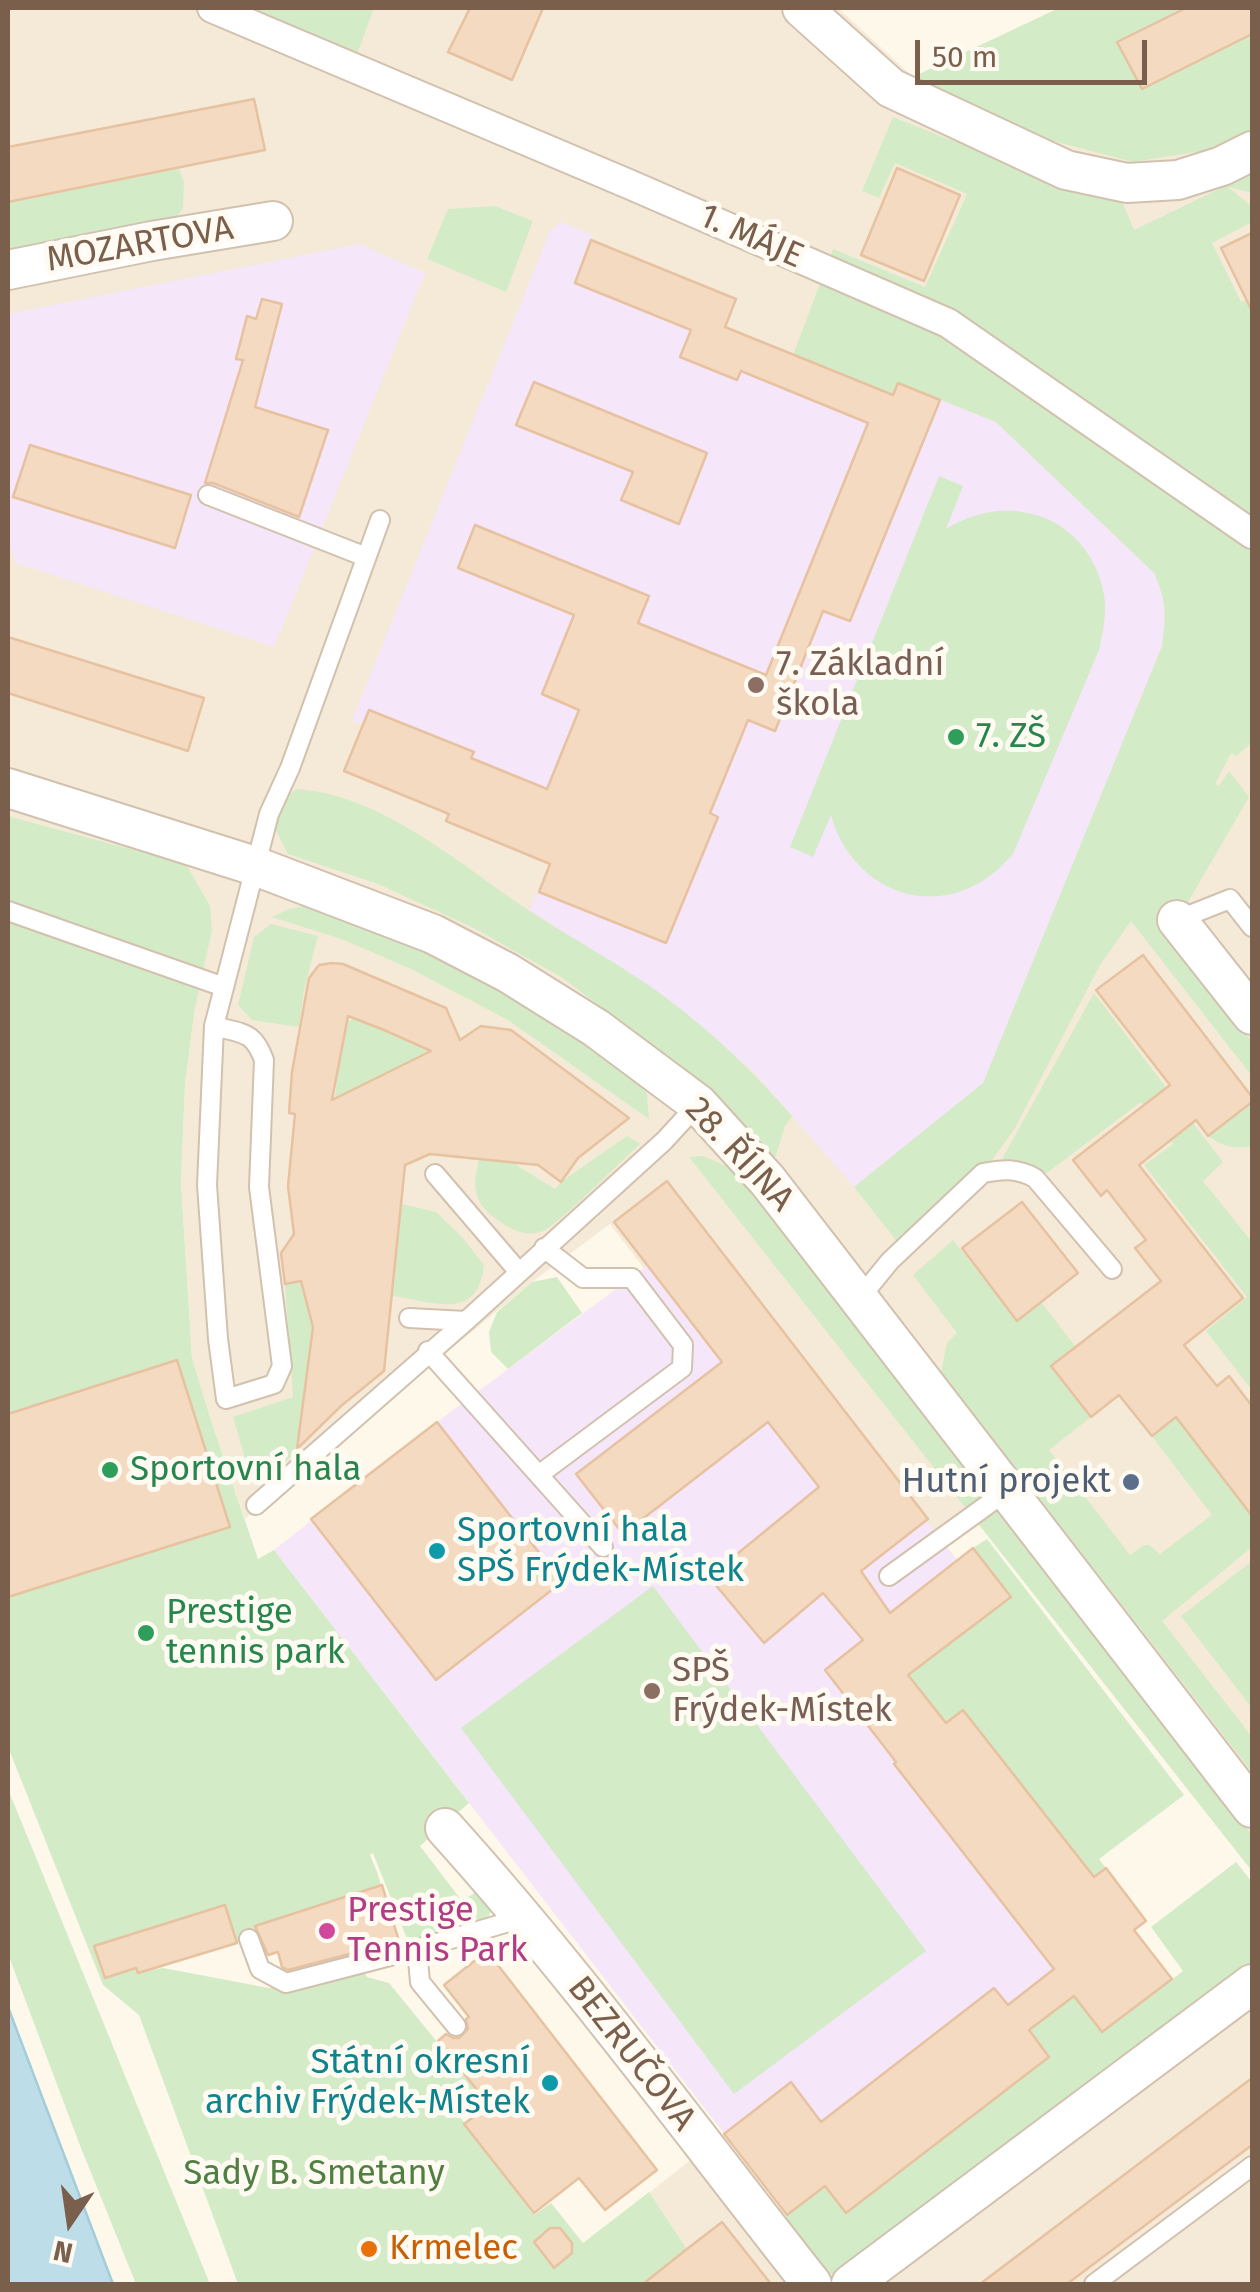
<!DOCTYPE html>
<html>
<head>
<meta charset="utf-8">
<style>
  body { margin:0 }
  #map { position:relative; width:1260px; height:2292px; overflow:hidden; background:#fdf8ea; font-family:"Fira Sans",sans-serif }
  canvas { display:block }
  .frame { position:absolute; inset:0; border:10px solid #7a604c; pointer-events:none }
  .north { position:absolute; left:20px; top:2172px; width:100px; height:100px; -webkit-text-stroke:8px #fffbf2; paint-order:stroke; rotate:193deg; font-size:28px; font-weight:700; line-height:40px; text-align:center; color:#7a604c }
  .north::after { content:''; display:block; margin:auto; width:35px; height:45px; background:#7a604c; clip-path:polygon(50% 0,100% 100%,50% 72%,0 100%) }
  .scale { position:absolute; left:915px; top:40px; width:232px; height:45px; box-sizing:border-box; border:5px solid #7a604c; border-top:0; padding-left:12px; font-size:30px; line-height:35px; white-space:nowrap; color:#7a604c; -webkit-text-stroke:8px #fffbf2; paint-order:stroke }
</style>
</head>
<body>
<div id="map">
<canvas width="1260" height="2292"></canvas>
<div class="frame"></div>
<div class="north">N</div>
<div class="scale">50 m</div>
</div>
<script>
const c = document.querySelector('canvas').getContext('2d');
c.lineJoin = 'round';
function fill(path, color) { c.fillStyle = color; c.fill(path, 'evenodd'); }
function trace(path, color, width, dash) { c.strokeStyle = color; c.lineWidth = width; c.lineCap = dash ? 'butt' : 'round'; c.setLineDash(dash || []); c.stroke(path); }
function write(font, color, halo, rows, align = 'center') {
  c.font = font + ' "Fira Sans",sans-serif'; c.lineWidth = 10; c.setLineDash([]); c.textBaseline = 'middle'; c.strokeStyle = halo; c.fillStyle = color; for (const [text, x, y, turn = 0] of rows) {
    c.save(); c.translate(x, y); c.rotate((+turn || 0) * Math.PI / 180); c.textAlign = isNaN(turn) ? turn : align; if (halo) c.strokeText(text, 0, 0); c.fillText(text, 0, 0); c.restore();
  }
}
const residential = new Path2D(`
  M8 8H838L913 77 1059 8H1252V1871L977 1522 890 1591 610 1224 532 1282 245 1519 211 1420 192 1358 181 1183 185 1084 195 1008 186 864 8 816Z
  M1252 1961V2284H560L549 2273 719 2137 829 2274 844 2268Z`);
const education = new Path2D(`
  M561 222 593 235 592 240 736 299 725 327 893 395 898 383 996 422 1155 573 1164 597 1166 616 1162 646 983 1084 854 1187 754 1072 664 996 529 910 550 864 446 821 448 814 344 771 363 725 352 720 550 231Z
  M359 244 425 273 274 647 16 563 8 538V314Z
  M667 1181 957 1560 973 1548 1011 1597 925 1663 946 1722 963 1710 1093 1876 1106 1868 1146 1921 1134 1930 1172 1979 1102 2032 846 2213 825 2187 787 2215 274 1550 437 1422 647 1266 614 1222Z`);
const green = new Path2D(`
  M212 8H374L352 68Z
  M1059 8H1252V130L1215 149 1133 162 1023 133 913 77Z
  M893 117 1024 169 1121 199 1134 230 1252 173V193L1228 187 1252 207V222L1212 243 1241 302 1252 297V743L1236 756 1231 753 1215 784 1219 786 1229 771 1249 797 1170 933 1252 1042V1076L1131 921 1100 965 1015 1128 983 1173 903 1249 854 1187 983 1083 1162 646C1166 614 1167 603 1154 573L996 422 899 383 893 395 793 355 833 249 925 287 967 194 895 163 879 198 862 191Z
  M179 169 184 183 183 209 173 220 8 260V203Z
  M495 206 533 221 506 292 427 259 448 209Z
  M939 476 963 486 946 529C1010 489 1090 517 1104 595 1107 614 1103 632 1099 650L1013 854C1002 866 991 877 977 884 915 918 848 879 831 815L813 857 790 847Z
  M296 789C382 794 460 865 530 911 574 940 622 965 665 997 712 1032 754 1072 792 1116L785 1126 774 1161 672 1060 561 977 472 927 378 884 288 854 273 825 281 802Z
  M8 816 186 864 210 906 212 930 195 1008 185 1084 181 1183 192 1358 211 1420 258 1559 274 1550 469 1803 420 1846 462 1901 476 1892 481 1893 492 1907 487 1921 409 1944 373 1853 370 1855 377 1872 400 1943 286 1980 278 1952 265 1956 258 1936 152 1970 163 1968 269 1988 301 1984 363 1970 367 1977 389 1983 474 2087 486 2095 454 2109 534 2215 551 2203 583 2243 649 2192 686 2248 722 2222 771 2284H238L139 2015 103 1985 8 1747Z
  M308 905 473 968 634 1075 647 1094 649 1119 508 1020 411 969 344 940 272 917 289 909Z
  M271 924 318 936 304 990 299 1027 252 1020 238 1005 254 937Z
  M1094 993 1223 1162 1203 1181 1252 1242V1390L1206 1331 1247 1297 1144 1165 1173 1144 1141 1102 1047 1173 1002 1159Z
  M354 1018 430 1052 357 1087 341 1105 333 1119 338 1069 347 1022Z
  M1252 1102 1251 1146C1234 1150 1222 1146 1208 1136Z
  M627 1136 640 1144C624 1158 554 1229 541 1232 521 1237 506 1227 491 1215 471 1198 474 1182 479 1159L513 1163 555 1189 561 1182Z
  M703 1156 733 1169 1252 1835V1871L689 1157Z
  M402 1204 436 1212 462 1237 484 1265C478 1322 434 1302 393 1296Z
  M953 1240 1017 1321 1041 1302 1075 1346 1051 1366 1091 1417 1049 1450 1130 1555 1144 1545H1149L1160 1554 1212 1515 1152 1436 1176 1417 1252 1516V1547L1162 1621 1252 1737V1772L941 1372 947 1343 957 1333 913 1275Z
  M557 1277 582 1313 508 1369 491 1352 489 1332 497 1312 532 1282Z
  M301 1281 313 1327 297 1449 275 1475H250L233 1417 293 1397 285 1284Z
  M987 1539 1184 1795 1099 1859 1106 1868 1094 1877 964 1710 946 1723 906 1671 925 1662 1010 1598 973 1548Z
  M1252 1561V1708L1181 1616Z
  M653 1586 926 1951 734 2094 461 1728Z
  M8 1789 210 2284H136L79 2143 8 1954Z
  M1236 1862 1252 1882V1961L844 2268 830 2275 818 2271 783 2231 787 2215 825 2186 846 2212 1029 2030 1074 1996 1103 2032 1183 1971 1151 1927Z`);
const water = new Path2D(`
  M8 2007 113 2284H8Z`);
const building = new Path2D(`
  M470 8H543L512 80 448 52Z
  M1186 8H1252V34L1142 89 1117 42Z
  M254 99 265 150 8 202V147Z
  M897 168 960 195 924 281 861 255Z
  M1252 233V311L1221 248Z
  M591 240 736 299 725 327 893 395 898 383 940 400 850 621 823 611 775 731 748 720 710 813 718 817 666 943 539 892 550 864 446 821 449 814 344 771 369 710 474 752 471 758 547 789 579 710 542 694 574 615 458 568 475 525 649 596 638 623 766 675 868 423 741 371 737 380 680 357 691 330 575 283Z
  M262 299 282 304 255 407 328 430 299 517 213 483H205L243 360 236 359 247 316 256 319Z
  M534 382 707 453 679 524 621 500 633 472 516 425Z
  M30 445 191 495 175 548 13 497Z
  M8 637 204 698 188 751 8 693Z
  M1143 955 1252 1097V1102L1208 1136 1196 1120 1139 1165 1243 1298 1184 1345 1217 1386 1229 1376 1252 1406V1516L1176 1417 1152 1436 1119 1395 1091 1417 1051 1366 1161 1281 1135 1248 1146 1240 1107 1190 1101 1196 1073 1160 1170 1085 1096 990Z
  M332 963 343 964 446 1008 460 1040 481 1026 511 1030 629 1118 578 1158 561 1182 538 1165 430 1154 405 1165 384 1371 341 1406 297 1449 313 1327 301 1281 285 1284 281 1253 294 1234 288 1186 295 1114 289 1113 292 1072 309 978 319 965ZM348 1016 384 1030 431 1051 332 1100Z
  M667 1181 928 1519 861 1571 890 1613 973 1548 1011 1597 908 1675 946 1723 963 1710 1094 1877 1106 1868 1146 1921 1134 1930 1172 1979 1102 2032 1074 1996 1029 2030 1049 2057 846 2213 825 2186 787 2215 724 2134 791 2082 821 2122 994 1988 1008 2005 1054 1969 894 1764 896 1762 825 1670 863 1640 823 1593 764 1643 709 1577 819 1487 768 1422 623 1534 576 1474 722 1362 614 1222Z
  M1022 1202 1078 1273 1017 1321 962 1248Z
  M177 1360 230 1527 8 1597V1414Z
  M437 1422 562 1582 436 1680 311 1519Z
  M382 1885 399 1941 288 1970 282 1967 278 1952 268 1955 255 1926Z
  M225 1905 237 1943 138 1973 136 1968 105 1978 94 1946Z
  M487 1951 657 2170 605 2210 579 2178 534 2213 464 2124 489 2105 438 2041 446 2034 453 2038H459L468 2029 466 2019 469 2017 444 1985Z
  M1252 2078V2145L1067 2284H980Z
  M722 2222 771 2284H643L687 2249Z
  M550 2228H560L572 2243V2253L554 2268 534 2242Z`);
const service = new Path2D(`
  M208 495 366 557
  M8 911 224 987
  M1177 920 1230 899 1252 927
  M214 1026C242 1034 253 1030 264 1060L259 1187 282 1366 274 1384 226 1399 218 1339 207 1185 214 1026 269 814 290 768 380 520
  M435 1174 518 1271
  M859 1299 890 1261 983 1173C1003 1169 1017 1168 1035 1178L1112 1269
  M409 1318 466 1321
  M428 1351 603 1547
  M540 1474 682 1368 683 1345 632 1278H583L544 1248
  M256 1505 466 1321 664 1141 698 1104
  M889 1576 1008 1490
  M249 1939 260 1969 286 1983 417 1949 522 1918
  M417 1949 420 1982 456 2026
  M1094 2284 1252 2166`);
const pedestrian = new Path2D(`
  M212 8 631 185 948 323 1252 534`);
const minor = new Path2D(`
  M802 8 891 88 1066 170 1127 183 1178 180 1222 166 1252 151
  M8 270 152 241 273 221
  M8 788 255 866 433 934 508 973 596 1028 698 1104 768 1181 1252 1808
  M1177 920 1252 1015
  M445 1828C575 1972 692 2132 812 2284
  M851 2284 1252 1984`);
const markers = [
  [756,685,10,"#8d6e63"],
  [956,737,10,"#2e9e5b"],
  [110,1470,10,"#2e9e5b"],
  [1131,1482,10,"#5c6f8a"],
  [437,1551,10,"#0f9aa8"],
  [146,1633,10,"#2e9e5b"],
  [652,1691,10,"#8d6e63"],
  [327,1931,10,"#d1479c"],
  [550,2083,10,"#0f9aa8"],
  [369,2249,10,"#e8710a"]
];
const streetNames = [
  ["1. MÁJE",751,237,24],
  ["MOZARTOVA",140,245,-10],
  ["28. ŘÍJNA",739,1155,47],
  ["BEZRUČOVA",631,2054,52]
];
const educationNames = [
  ["7. Základní",776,665],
  ["škola",776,705],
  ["SPŠ",672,1671],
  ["Frýdek-Místek",672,1711]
];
const leisureNames = [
  ["7. ZŠ",976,737],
  ["Sportovní hala",130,1470],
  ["Prestige",166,1613],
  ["tennis park",166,1653]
];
const serviceNames = [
  ["Hutní projekt",1111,1482]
];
const cultureNames = [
  ["Sportovní hala",457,1531],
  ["SPŠ Frýdek-Místek",457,1571],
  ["Státní okresní",530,2063,"right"],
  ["archiv Frýdek-Místek",530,2103,"right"]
];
const hotelNames = [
  ["Prestige",347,1911],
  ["Tennis Park",347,1951]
];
const parkNames = [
  ["Sady B. Smetany",314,2174]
];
const foodNames = [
  ["Krmelec",389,2249]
];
fill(residential, '#f5ead8');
fill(education, '#f5e6fa');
fill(green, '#d3ecc7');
fill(water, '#bddee8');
trace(water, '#a3cddb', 2.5);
fill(building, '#f4dac1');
trace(building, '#e7c2a1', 2.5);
trace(service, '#d1c1ae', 22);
trace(pedestrian, '#d1c1ae', 32);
trace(minor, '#d1c1ae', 42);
trace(service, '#fff', 18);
trace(pedestrian, '#fff', 28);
trace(minor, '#fff', 38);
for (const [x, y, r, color] of markers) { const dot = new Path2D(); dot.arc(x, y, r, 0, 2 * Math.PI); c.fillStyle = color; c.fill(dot); trace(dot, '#fffbf2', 4); }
write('35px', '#7a604c', '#fffbf2', streetNames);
write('35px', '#785e54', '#fffbf2', educationNames, 'left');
write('35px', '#27864d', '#fffbf2', leisureNames, 'left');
write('35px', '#4e5e75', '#fffbf2', serviceNames, 'right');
write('35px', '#0d838f', '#fffbf2', cultureNames, 'left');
write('35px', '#b23c85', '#fffbf2', hotelNames, 'left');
write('35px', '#4f8042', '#fffbf2', parkNames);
write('35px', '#c56008', '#fffbf2', foodNames, 'left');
</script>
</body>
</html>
